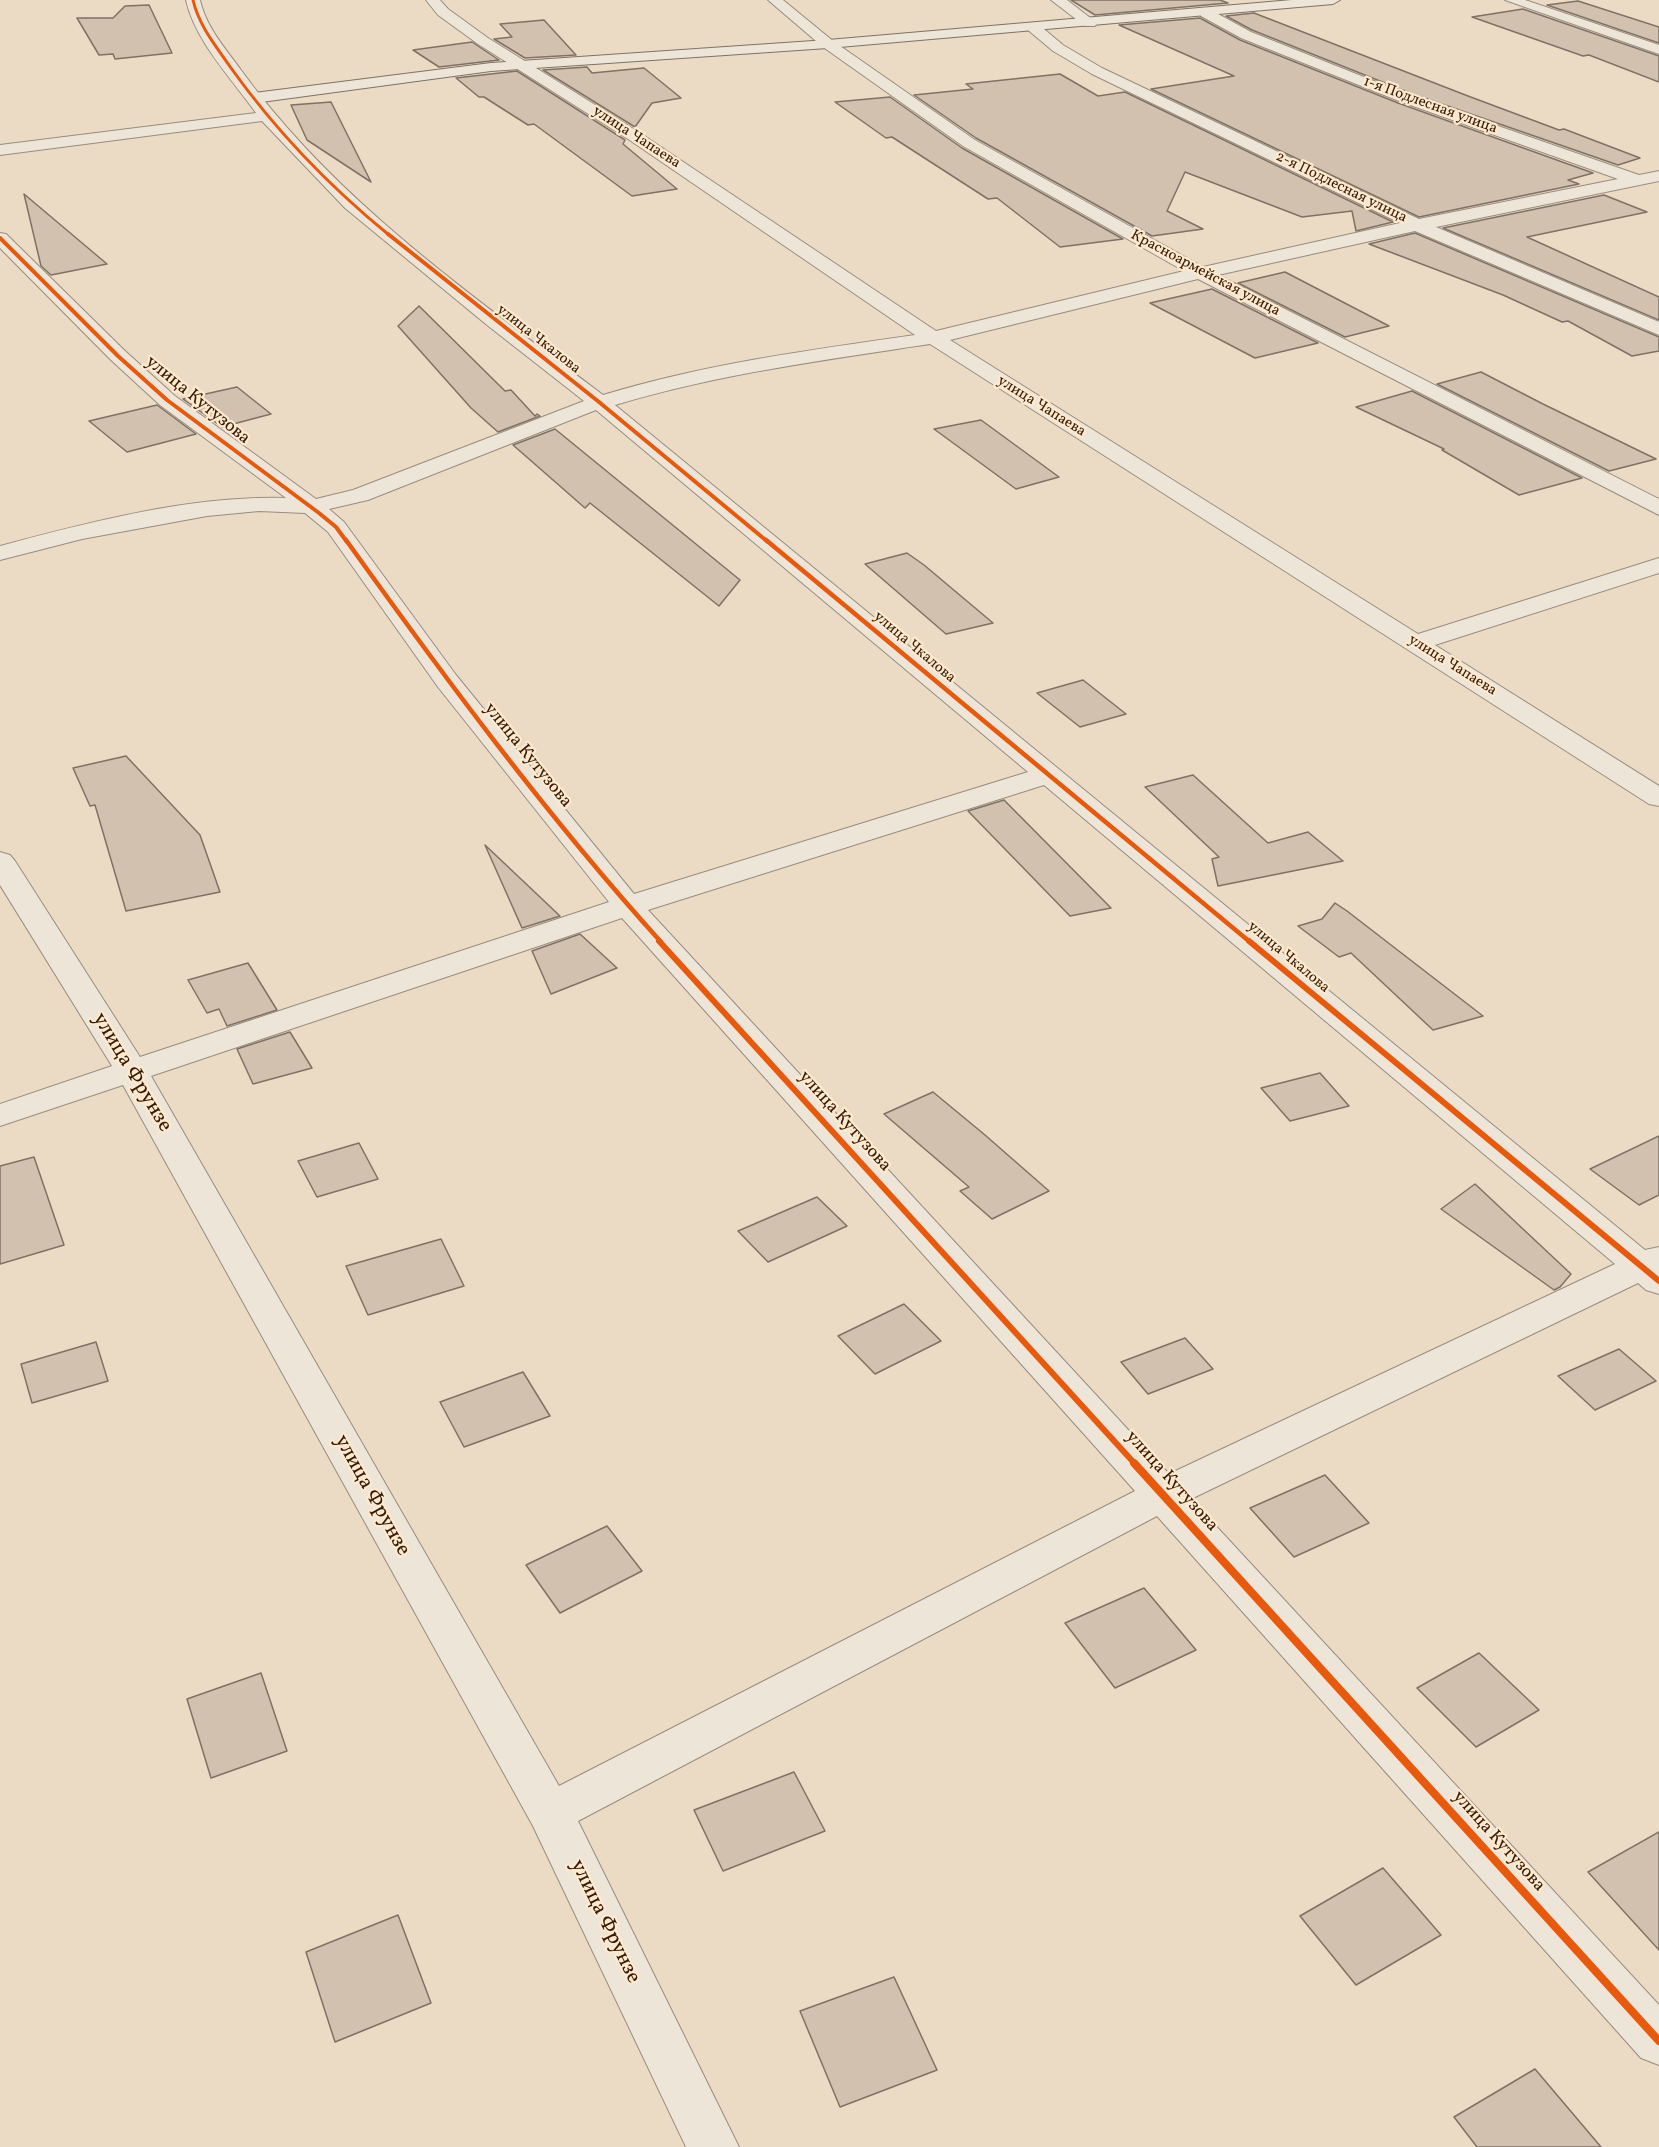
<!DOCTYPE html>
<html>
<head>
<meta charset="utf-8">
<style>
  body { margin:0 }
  canvas { display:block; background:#ebdbc4 }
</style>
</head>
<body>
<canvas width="1659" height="2147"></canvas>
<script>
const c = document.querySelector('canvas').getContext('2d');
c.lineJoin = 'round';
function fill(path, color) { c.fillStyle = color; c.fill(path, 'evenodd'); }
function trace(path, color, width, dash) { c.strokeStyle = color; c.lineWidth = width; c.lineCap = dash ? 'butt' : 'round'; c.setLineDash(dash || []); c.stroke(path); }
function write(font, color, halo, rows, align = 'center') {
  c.font = font + ' Vollkorn,serif'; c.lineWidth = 4.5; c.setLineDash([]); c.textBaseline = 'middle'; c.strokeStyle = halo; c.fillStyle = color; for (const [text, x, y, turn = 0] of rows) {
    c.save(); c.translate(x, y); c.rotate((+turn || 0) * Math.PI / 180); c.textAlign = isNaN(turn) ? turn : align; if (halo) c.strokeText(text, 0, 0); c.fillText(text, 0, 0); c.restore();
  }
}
const building = new Path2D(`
  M1071 0H1220L1228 3 1095 15Z
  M1578 1 1659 27V43L1547 5Z
  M149 5 172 53 115 59 113 54 99 55 77 18H113L125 6Z
  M1523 9 1659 56V82L1589 55 1583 56 1472 17Z
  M1254 13 1468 96 1559 130 1564 129 1640 158 1618 165 1410 93 1252 30 1226 16Z
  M1200 18 1240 40 1398 103 1593 173 1568 180 1579 184 1419 217 1151 89 1234 76 1119 25Z
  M544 20 576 55 525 58 494 39 512 37 500 24Z
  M472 42 499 60 439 67 413 50Z
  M587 67 592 73 644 68 681 98 652 103 635 127 543 70Z
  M517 71 625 140 623 144 677 189 632 196 534 124 528 125 484 97H479L456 78Z
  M1060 74 1098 96 1125 92 1393 222 1356 231 1352 211 1302 217 1185 172 1167 211 1203 229 1152 236 976 138 914 95 973 89 966 84Z
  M890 97 962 148 1123 239 1060 247 997 198 988 199 892 137 886 138 835 102Z
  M331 102 371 182 307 140 291 105Z
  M24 194 107 264 51 275 41 266Z
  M1604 195 1647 212 1527 237 1659 297V320L1443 228Z
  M1415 233 1659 337V351L1632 356 1568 321 1562 322 1503 295 1369 244Z
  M1285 272 1389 326 1345 337 1238 283Z
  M1212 289 1318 343 1255 358 1150 303Z
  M419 306 505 391 511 390 535 416 537 414 540 416 498 432 471 408 398 326Z
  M1481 372 1543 404 1656 459 1609 471 1437 384Z
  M237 387 271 414 222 427 183 399Z
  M1412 391 1582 478 1519 495 1442 450 1444 449 1356 407Z
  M157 405 196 434 127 452 89 421Z
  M981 420 1059 477 1016 489 934 429Z
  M555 429 740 580 719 606 590 503 585 508 513 445Z
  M907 553 924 565 993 623 946 634 865 564Z
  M1083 680 1126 714 1080 727 1037 693Z
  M126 756 200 835 220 892 126 911 95 805 90 806 73 768Z
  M1193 775 1268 843 1308 832 1343 861 1218 886 1212 859 1219 857 1145 787Z
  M1004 800 1111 908 1070 916 968 811Z
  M485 845 560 916 522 928Z
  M1335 903 1347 911 1483 1016 1433 1030 1351 953 1339 957 1298 926 1322 919Z
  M580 934 617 968 551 994 532 951Z
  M248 963 277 1010 227 1026 219 1009 207 1013 188 980Z
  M290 1032 312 1068 253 1084 237 1049Z
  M1320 1073 1349 1106 1290 1121 1261 1088Z
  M933 1092 985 1135 1049 1191 992 1219 960 1191 969 1187 884 1114Z
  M1659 1136V1195L1639 1205 1590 1169Z
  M359 1143 378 1179 317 1197 298 1161Z
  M34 1157 64 1245 0 1264V1166Z
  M1475 1184 1571 1274 1560 1287 1554 1290 1441 1209Z
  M817 1197 847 1226 768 1262 738 1231Z
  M441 1239 464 1286 368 1315 346 1266Z
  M904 1304 941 1341 875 1374 838 1336Z
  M1185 1338 1213 1369 1148 1394 1121 1362Z
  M96 1342 108 1381 32 1403 21 1364Z
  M1619 1349 1656 1381 1595 1410 1558 1376Z
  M523 1372 550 1416 464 1447 440 1402Z
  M1325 1475 1369 1523 1294 1557 1250 1508Z
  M607 1526 642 1571 560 1613 526 1565Z
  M1144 1588 1196 1650 1115 1688 1065 1623Z
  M1479 1653 1539 1710 1476 1747 1417 1688Z
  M261 1673 287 1751 211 1778 187 1699Z
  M794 1772 825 1831 723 1871 694 1810Z
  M1659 1832V1950L1588 1872Z
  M1383 1868 1441 1935 1356 1985 1300 1916Z
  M398 1915 431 2003 335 2042 306 1952Z
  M894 1977 937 2070 840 2107 800 2011Z
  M1535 2069 1601 2147H1477L1454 2117Z`);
const street = new Path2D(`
  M186 0H200C206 27 225 48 241 70 336 202 475 297 603 395 705 364 810 350 915 335L628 139 478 44 438 15 426 0H440L448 9 488 38 640 133 936 331 1184 271 963 146 823 47 768 0H783L833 41 975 140 1203 267 1400 223 1092 74 1053 51 1028 30V24H1038L1063 45 1102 68 1419 219 1618 179 1399 101 1241 38 1201 16V10H1211L1251 32 1409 95 1639 175 1659 171V181L1436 227 1659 322V335L1415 231 1218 275 1659 499V515L1198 279 950 340 1418 634 1659 558V573L1435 645 1659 786V806L1649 804 930 344C824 360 718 374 615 405L1645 1250 1659 1247V1294L1646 1290 1638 1283 1191 1499 1659 2005V2065L1641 2058 1157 1516 578 1821 739 2147H686L533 1826 123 1085 0 1126V1104L112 1066 0 885V852L10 855 15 861 140 1057 609 902 438 687 328 532 305 513 259 511 207 516 82 539 0 560V546C89 522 194 495 286 498L160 405 111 360 0 248V233L6 234 125 351 175 396 316 499 353 490 584 401 487 325 345 208 262 121 0 155V145L256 113C232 79 195 41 186 0ZM596 410 1028 772 634 894 456 675 344 522 329 509 368 500ZM1044 785 1615 1264 1169 1474 648 910ZM622 918 1135 1491 559 1786 151 1076Z
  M1051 0H1067L1097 23 1095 26H1085Z
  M1505 0H1525L1659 45V54Z`);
const secondary = new Path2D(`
  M1292 0H1340L1333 4 828 48 491 71 254 103 246 98 254 93 491 63 828 40Z`);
const cyclewayFar4 = new Path2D(`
  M193 0C199 26 216 46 231 68 276 131 329 186 389 235`);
const cyclewayFar3 = new Path2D(`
  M388 234 599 402 768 542
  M0 238 118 356 167 400 319 513 336 527 347 542`);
const cyclewayFar2 = new Path2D(`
  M346 540C445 678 547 816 661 942
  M766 540 1250 942`);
const cyclewayFar1 = new Path2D(`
  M659 941 1136 1465
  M1249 941 1659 1281`);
const cycleway = new Path2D(`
  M1134 1463 1659 2041`);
const farStreetnames = [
  ["1-я Подлесная улица",1430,106,20],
  ["улица Чапаева",636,138,33],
  ["2-я Подлесная улица",1341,188,26],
  ["Красноармейская улица",1205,274,28],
  ["улица Чкалова",538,340,38],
  ["улица Чапаева",1041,407,32],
  ["улица Чкалова",914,648,40],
  ["улица Чапаева",1452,666,32],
  ["улица Чкалова",1288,958,40]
];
const streetNames = [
  ["улица Кутузова",197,401,39],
  ["улица Кутузова",527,756,51],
  ["улица Кутузова",844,1122,48],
  ["улица Кутузова",1171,1482,48],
  ["улица Кутузова",1498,1842,48]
];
const nearStreetnames = [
  ["улица Фрунзе",131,1073,59],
  ["улица Фрунзе",371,1496,61],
  ["улица Фрунзе",604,1922,64]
];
fill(building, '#d3c1b0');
trace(building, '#7f7265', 1.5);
trace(street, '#998c7e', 2);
trace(secondary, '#7f7265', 2);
fill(street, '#eee5d9');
fill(secondary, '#eee5d9');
trace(cyclewayFar4, '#e8590c', 3);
trace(cyclewayFar3, '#e8590c', 4);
trace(cyclewayFar2, '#e8590c', 4.5);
trace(cyclewayFar1, '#e8590c', 6);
trace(cycleway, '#e8590c', 8);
write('15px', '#371a07', '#fdeace', farStreetnames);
write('18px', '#371a07', '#fdeace', streetNames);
write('21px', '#371a07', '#fdeace', nearStreetnames);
</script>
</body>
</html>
